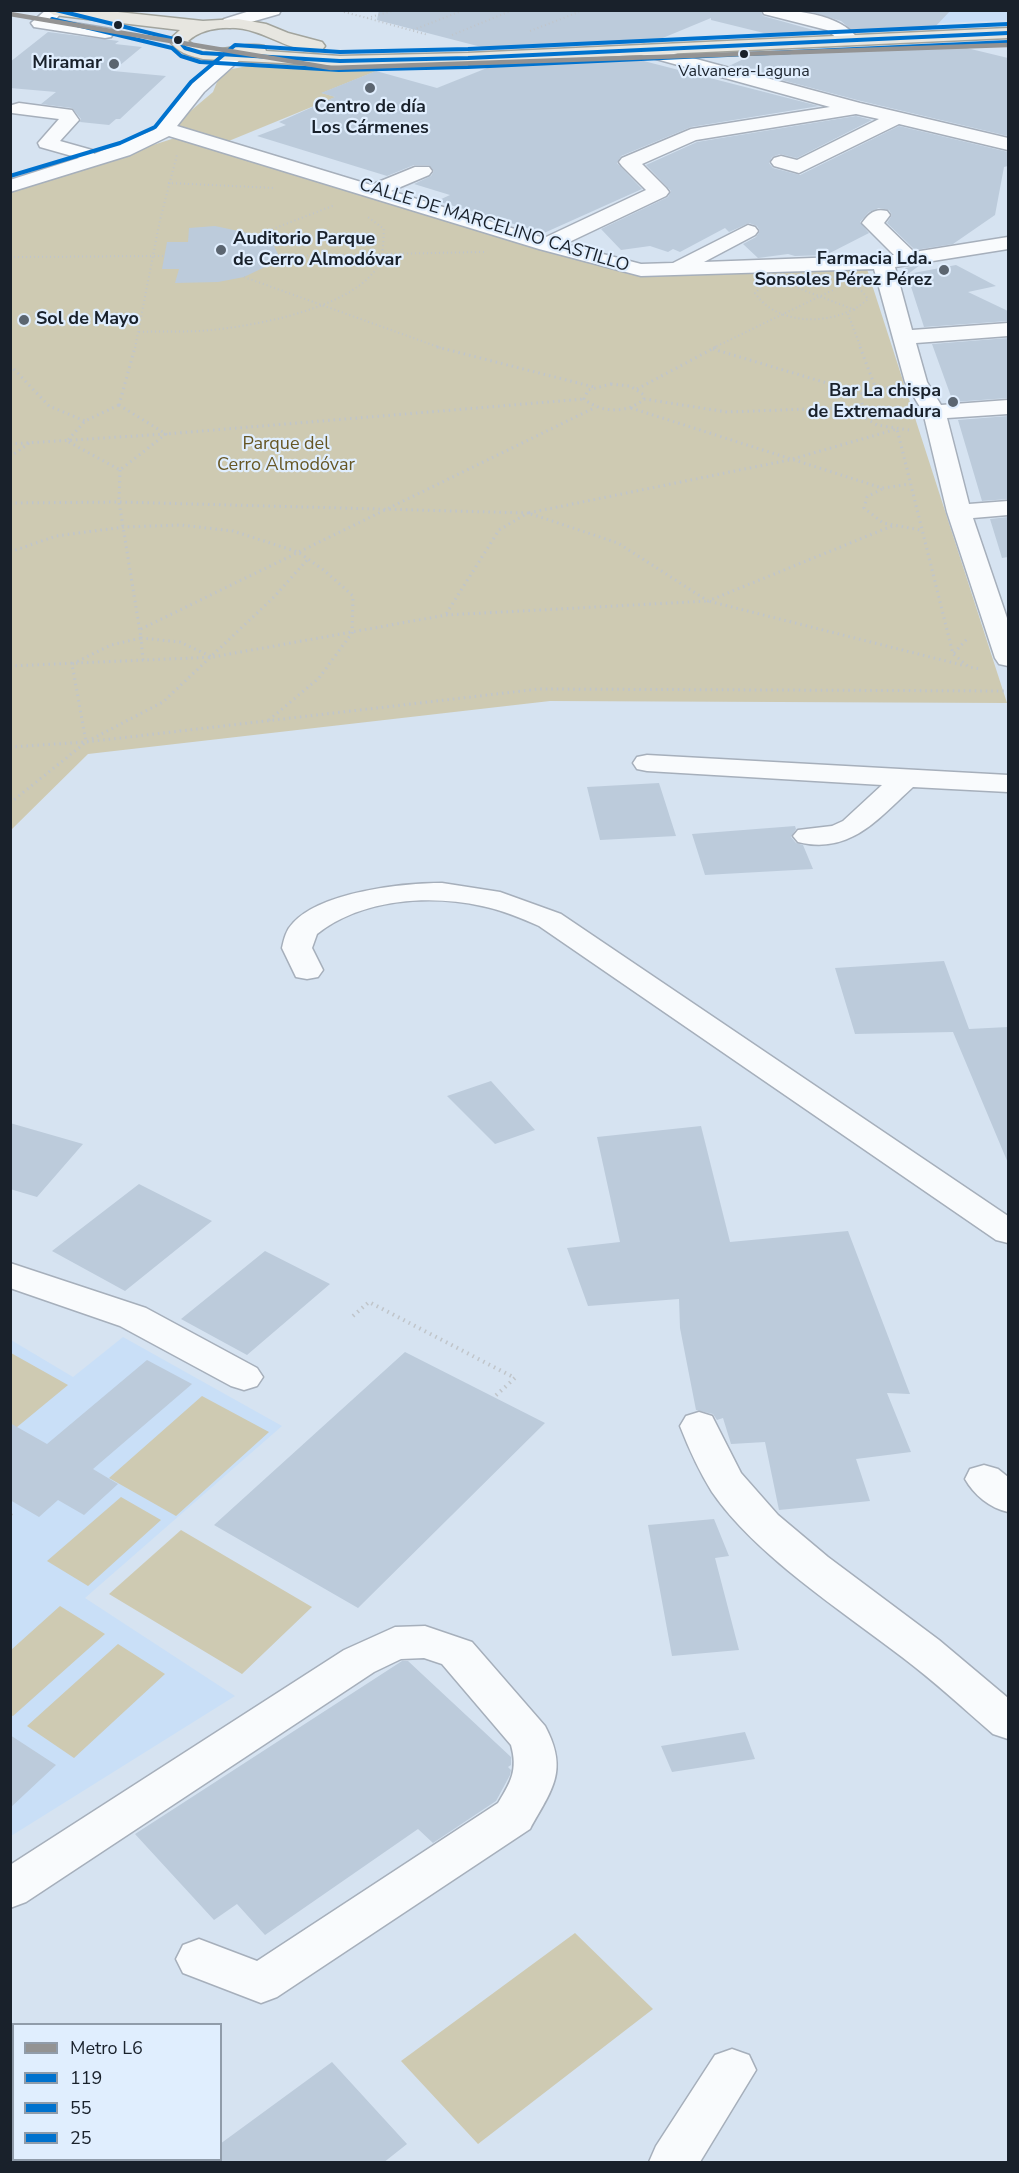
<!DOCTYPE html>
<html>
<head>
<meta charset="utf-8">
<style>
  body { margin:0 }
  #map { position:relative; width:1019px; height:2173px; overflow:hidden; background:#d6e3f1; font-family:"Nunito Sans",sans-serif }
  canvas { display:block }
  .frame { position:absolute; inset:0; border:12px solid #19212b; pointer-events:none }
  .legend { position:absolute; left:12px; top:2023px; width:210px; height:138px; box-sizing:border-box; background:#e0eefe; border:2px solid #909caa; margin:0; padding:8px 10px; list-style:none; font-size:18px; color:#19212b }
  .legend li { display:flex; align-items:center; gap:12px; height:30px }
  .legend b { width:30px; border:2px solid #909caa }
</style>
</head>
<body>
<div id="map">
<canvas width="1019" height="2173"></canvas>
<div class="frame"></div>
<ul class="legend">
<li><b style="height:8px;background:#939393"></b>Metro L6</li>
<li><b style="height:8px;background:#0072ce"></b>119</li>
<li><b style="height:8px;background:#0072ce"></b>55</li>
<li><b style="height:8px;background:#0072ce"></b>25</li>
</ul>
</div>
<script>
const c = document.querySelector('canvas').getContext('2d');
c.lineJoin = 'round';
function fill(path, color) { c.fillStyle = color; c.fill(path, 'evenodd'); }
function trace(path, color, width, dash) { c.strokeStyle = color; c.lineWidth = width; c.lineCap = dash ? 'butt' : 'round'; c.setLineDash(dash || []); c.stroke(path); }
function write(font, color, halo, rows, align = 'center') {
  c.font = font + ' "Nunito Sans",sans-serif'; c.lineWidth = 4.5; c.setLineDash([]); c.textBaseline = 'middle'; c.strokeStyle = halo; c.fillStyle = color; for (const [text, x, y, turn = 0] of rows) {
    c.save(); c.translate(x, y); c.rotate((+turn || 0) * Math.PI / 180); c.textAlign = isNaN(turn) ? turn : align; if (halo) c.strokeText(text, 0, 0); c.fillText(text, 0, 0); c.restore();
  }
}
const built = new Path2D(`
  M892 11H1008V20L902 25Z
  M123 1337 282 1426 85 1598 235 1696 11 1836V1340L73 1377Z`);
const green = new Path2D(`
  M258 64H394L322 93 336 97 219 145 168 130 213 92 219 77 232 69Z
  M175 138 640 274 866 266 1007 703 550 701 88 754 11 830V190Z
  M11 1353 68 1385 11 1432Z
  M202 1396 269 1432 176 1516 109 1478Z
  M121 1497 161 1520 88 1586 47 1561Z
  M181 1530 312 1607 242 1674 109 1594Z
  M60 1606 105 1634 13 1716 10 1715 11 1650Z
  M118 1644 165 1674 74 1758 27 1726Z
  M575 1933 653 2009 478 2144 401 2061Z`);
const building = new Path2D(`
  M379 10H760L763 16 828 34 776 36 711 20V18L653 42 493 50 377 20Z
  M805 10H951L933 29 855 33 841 21Z
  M48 32 119 41 115 44 142 47 113 71 166 76 120 119H116L109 125 80 122 81 119 72 108 41 104 56 92 10 88V62Z
  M946 43 1008 58V136L861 101 729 66 758 52Z
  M632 58 819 106 691 127 621 156 617 163 642 189 544 233 437 201 450 195 414 184 431 176 434 171 429 165H414L387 176 257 136 286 125 279 122 335 97 321 93 376 71 437 88 497 64Z
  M856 116 872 120 797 158 780 154 772 157 769 163 773 168 800 175 899 126 1008 152V166L1004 167 995 215 953 244 915 250 887 223 892 215 889 210 879 208 869 212 860 222 869 233 826 255 795 256 788 254 758 258 743 244 756 237 760 231 757 226 749 223 729 232 725 228 680 252 673 249 668 252 650 246 621 250 601 229 668 197 671 191 646 165 697 142Z
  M215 226 257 235 273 244 279 256 271 264 244 277 218 282 175 283 179 269H162L167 242H188L189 228Z
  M920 265 908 274 956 265 996 286 968 292 1008 311V321L924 327 905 268Z
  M1008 338V398L953 402 932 344Z
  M1008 416V499L982 501 958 420Z
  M1008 517V557L1002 558 990 519Z
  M659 783 676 836 600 840 587 787Z
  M795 826 796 829 791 837 796 843 803 845 813 869 705 875 692 834Z
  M944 961 969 1029 1008 1027V1163L953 1032 855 1034 835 968Z
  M491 1081 535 1130 495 1144 447 1096Z
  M10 1123 83 1144 37 1197 10 1189Z
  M701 1126 730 1242 848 1231 910 1394 887 1393 911 1452 856 1459 870 1501 779 1510 765 1442 731 1444 723 1418 717 1420 713 1414 696 1410 680 1328 679 1299 588 1306 567 1248 620 1242 597 1137Z
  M139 1184 212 1221 125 1291 52 1251Z
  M265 1251 330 1284 247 1355 181 1319Z
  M405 1352 545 1423 358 1608 214 1525Z
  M147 1360 192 1384 93 1469 118 1484 84 1515 58 1500 39 1517 10 1500V1423L47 1444Z
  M714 1519 729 1556 715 1558 739 1650 672 1656 648 1525Z
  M402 1661H408L511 1757V1765L508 1767 511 1770 510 1775 496 1801 433 1843 418 1829 265 1935 237 1904 214 1920 135 1834Z
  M745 1732 755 1759 672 1772 661 1746Z
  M10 1735 56 1765 10 1808Z
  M332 2062 407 2144 383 2163H196L200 2160H220V2144Z`);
const pathFar3 = new Path2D(`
  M344 12 367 18 396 10
  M367 18 428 35
  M413 30 464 10
  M530 31 579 12
  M452 35 513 10
  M168 183 275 188
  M257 235 335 205
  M279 256 485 252
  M10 257 164 256
  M801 274C826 275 853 276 868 299 839 326 778 328 755 293L769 280Z
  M244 277 441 348
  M798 288 855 310
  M848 314 861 348
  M139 332C159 331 179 332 199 331 246 328 348 310 376 269 384 258 383 242 384 229L368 217
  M135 348 160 220 177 155
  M713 348 835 289`);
const pathFar2 = new Path2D(`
  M437 347 594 387
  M860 347 876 389 891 387
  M713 349 867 395
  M10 365 49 406 85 421
  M611 384 630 386 644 395V399C627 414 601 413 584 399L588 390Z
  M637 389 716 347
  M876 389 861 399 865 418 877 425 909 430
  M644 399 727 412 861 407
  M119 405 135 347
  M119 405 166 434 120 470 67 441 85 421Z
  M631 408 882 488 910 484
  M10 444 166 434 584 399
  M10 457 29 443
  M120 470 119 502 141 638 111 645 72 664 86 742 163 702 274 597 308 559
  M882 489 867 497 864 508 883 523 920 530
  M10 503 119 502 528 513 499 530 446 614
  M892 526 708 601 618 543 528 513 789 460 897 429 953 654 969 667 981 669
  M10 552 56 536 124 527 181 525 233 531 298 552 325 571 353 596 352 633 319 678 269 720
  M141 629 596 407
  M954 653 967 639H970
  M143 660 141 638 180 642 212 657
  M10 666 213 657 446 615 708 601 966 666
  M10 747 86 742 539 689 1008 691
  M10 803 85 743`);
const pathFar1 = new Path2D(`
  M10 803 12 802
  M353 1316 369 1302 515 1378 494 1397`);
const path = new Path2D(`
  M10 1514 14 1511`);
const minor = new Path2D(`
  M46 10H64L55 20 105 28 111 29 114 33 111 37 105 38 34 27 31 23Z
  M253 10H281L279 14 230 28 224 27 221 23 224 19Z
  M762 10C793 10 839 12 859 40L856 44H844L827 30 764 14Z
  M644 45 860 103 1008 138V150L899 124 799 173 774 166 771 162 774 158 781 156 797 160 879 119 856 114 696 140 642 164 666 188 669 192 666 196 565 244 641 264 673 263 748 225 755 227 758 231 755 235 704 262 894 255 862 223C869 213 875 208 887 211L890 215 884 223 914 252 1008 237V249L895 267 912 330 1008 323V336L916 343 927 382 941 405 1008 400V414L947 418 969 504 1008 501V515L973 518 1008 621V666L999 664 995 658 947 512 923 412 905 382 874 269 641 276 539 249 169 136 130 155 10 192V180L79 158 40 147 38 143 59 119 12 113 10 108 12 105 19 103 72 110 79 120 60 141 92 150 94 154 154 130 192 84 230 50H242L245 54 242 58 204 92 177 126 371 185 415 167H429L432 171 429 175 391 191 544 238 646 190 622 166 619 162 622 158 691 129 830 107 638 54 635 50 638 46Z
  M647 755 1008 775V792L913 787C878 819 850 855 798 842L793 836 798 830 832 826 843 821 882 785 647 771 637 769 633 763 637 757Z
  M442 883 500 892 561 914 1008 1216V1243L996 1240 539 926C521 918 502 910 482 906 429 894 361 899 317 934L312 948 323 970 318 977 307 979 296 977 282 948C284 939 286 930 293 923 321 892 402 883 442 883Z
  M10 1263 146 1308 257 1368 263 1377 257 1386 244 1390 231 1386 120 1326 10 1288Z
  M699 1412 712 1416 741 1473 778 1515 828 1557 939 1640 1008 1698V1739L993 1734C963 1708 934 1681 902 1657 842 1611 754 1554 712 1492 699 1471 689 1449 680 1426L686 1416Z
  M984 1465 998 1469 1008 1477V1512C990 1508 974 1495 965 1479L970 1469Z
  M425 1626 472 1642 545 1726C569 1771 552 1789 530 1829L277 1997 261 2003 183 1973 176 1959 183 1945 199 1939 257 1961 498 1803C511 1782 518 1770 511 1745L442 1664 424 1658 401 1659 374 1672 26 1902 10 1908V1865L344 1650 395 1627Z
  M732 2049 749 2055 756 2070 700 2162H649L656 2146 715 2055Z
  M10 2140 14 2141V2160H34L35 2162H10Z`);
const major = new Path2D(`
  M46 10H99L203 21 238 19 266 24 288 33 322 42 325 46 322 50C300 55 275 38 255 32 235 25 204 26 188 41 211 61 240 40 264 46L266 51 340 56 468 53 1008 28V38L468 63 340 66 203 59C188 55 178 53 169 40L180 30 54 15Z`);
const bus1 = new Path2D(`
  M56 10 178 40 185 48 202 53 340 61 468 58 1008 33`);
const bus2 = new Path2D(`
  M52 19 172 48 181 56 200 62 339 70 468 67 1008 42`);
const bus3 = new Path2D(`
  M10 176 120 143 155 127 191 82 235 45 340 52 468 49 1008 24`);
const metro1 = new Path2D(`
  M10 14 331 68 1008 45`);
const markers = [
  [118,25,5,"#19212b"],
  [178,40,5,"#19212b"],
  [744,54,5,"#19212b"],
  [114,64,6,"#5b6570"],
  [370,88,6,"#5b6570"],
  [221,250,6,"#5b6570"],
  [944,270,6,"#5b6570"],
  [24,320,6,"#5b6570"],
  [953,402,6,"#5b6570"]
];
const farBusnames = [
  ["Valvanera-Laguna",744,72]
];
const farPoinames = [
  ["Miramar",102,64],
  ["Centro de día",370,108,"center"],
  ["Los Cármenes",370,129,"center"],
  ["Auditorio Parque",233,240,"left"],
  ["de Cerro Almodóvar",233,261,"left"],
  ["Farmacia Lda.",932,260],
  ["Sonsoles Pérez Pérez",932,281],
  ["Sol de Mayo",36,320,"left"],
  ["Bar La chispa",941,392],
  ["de Extremadura",941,413]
];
const farStreetnames = [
  ["CALLE DE MARCELINO CASTILLO",494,226,17]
];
const farParknames = [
  ["Parque del",286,445],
  ["Cerro Almodóvar",286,466]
];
fill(built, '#c9dff7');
fill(green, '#cecab2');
fill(building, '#bccbdb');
trace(minor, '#a6afbb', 3);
trace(major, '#a2a49d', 3);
trace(pathFar3, '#c0c5ca', 2, [1, 3]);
trace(pathFar2, '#c0c5ca', 3, [1.5, 4]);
trace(pathFar1, '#c0c5ca', 4, [1.5, 4.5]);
trace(path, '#c0c5ca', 5, [2, 6]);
fill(minor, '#f9fbfd');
fill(major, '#e7e6e0');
trace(bus1, '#0072ce', 4);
trace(bus2, '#0072ce', 4);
trace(bus3, '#0072ce', 4);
trace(metro1, '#939393', 4.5);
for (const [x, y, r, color] of markers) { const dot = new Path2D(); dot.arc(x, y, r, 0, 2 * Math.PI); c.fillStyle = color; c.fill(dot); trace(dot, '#e0eefe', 2); }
write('16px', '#19212b', '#e0eefe', farBusnames);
write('bold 18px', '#19212b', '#e0eefe', farPoinames, 'right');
write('18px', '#19212b', '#e0eefe', farStreetnames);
write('18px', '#665624', '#e0eefe', farParknames);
</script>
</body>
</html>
